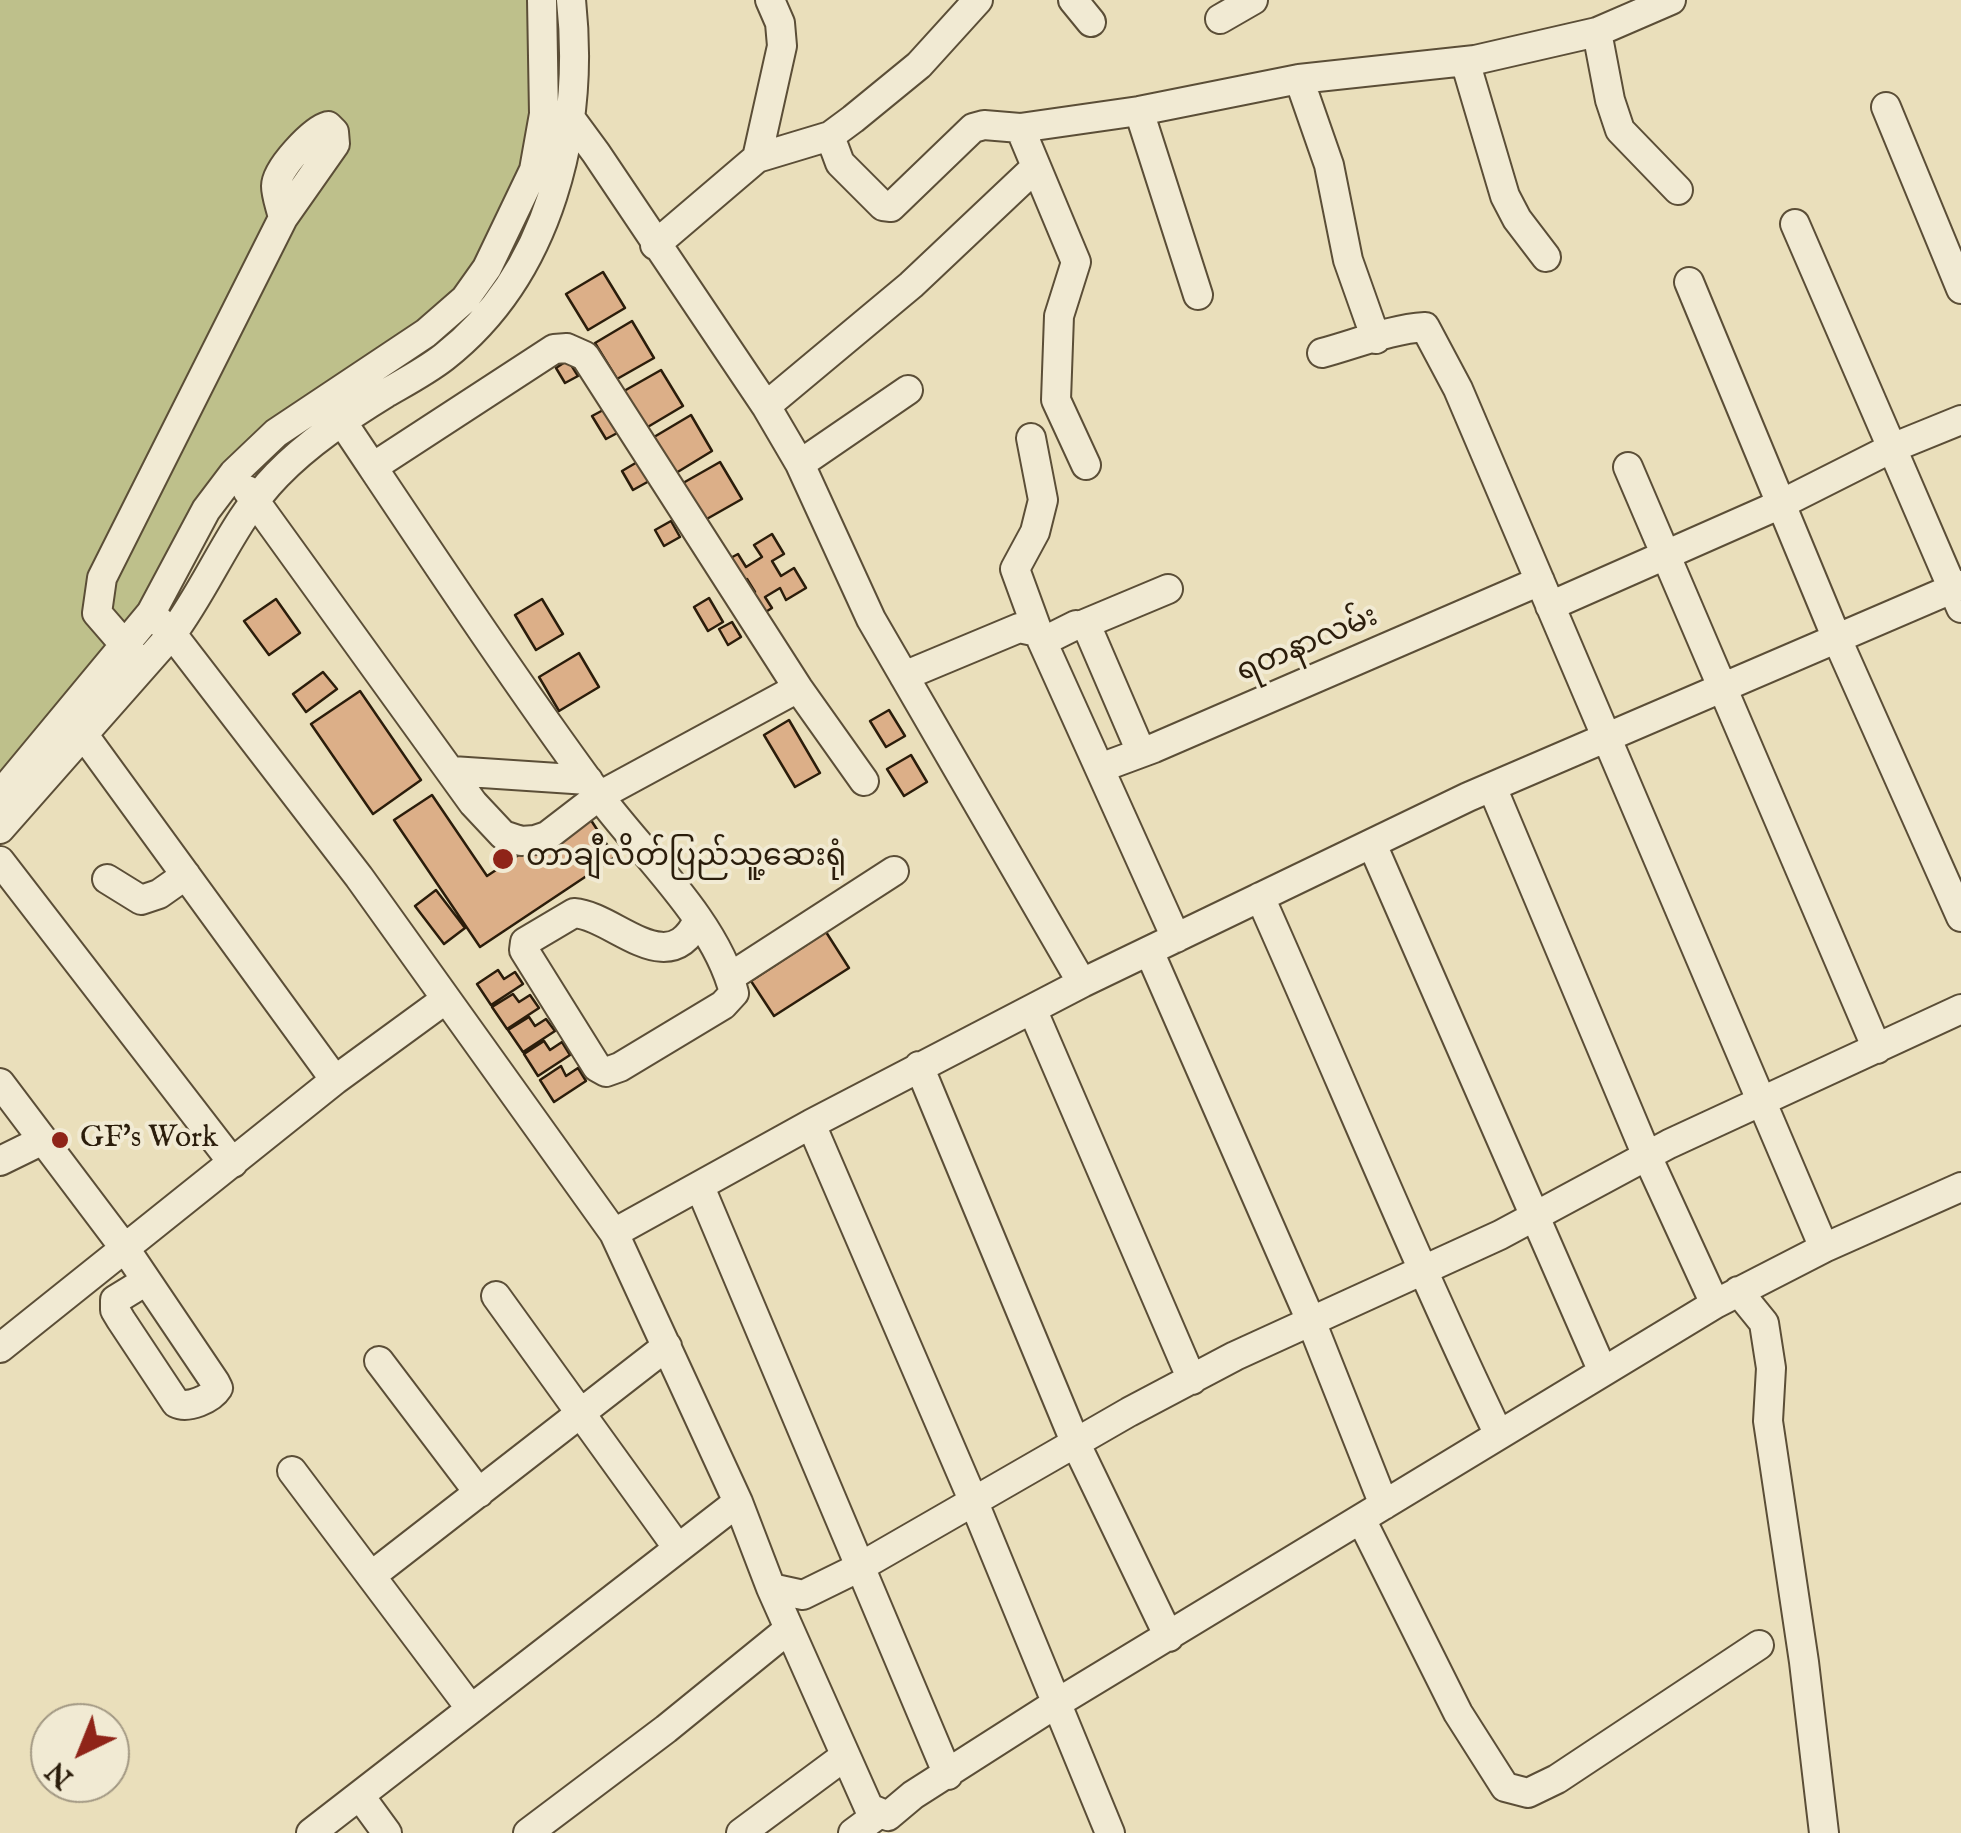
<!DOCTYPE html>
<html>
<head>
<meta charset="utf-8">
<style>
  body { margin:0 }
  #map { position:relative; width:1961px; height:1833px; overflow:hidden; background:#eadfbb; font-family:"IM FELL English",serif }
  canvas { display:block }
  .north { position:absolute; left:30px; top:1703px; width:100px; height:100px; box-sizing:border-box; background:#f1ead3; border:2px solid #a29883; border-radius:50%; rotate:223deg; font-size:28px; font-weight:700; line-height:40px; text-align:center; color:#2b1d0b }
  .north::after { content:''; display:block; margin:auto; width:35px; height:45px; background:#8f2418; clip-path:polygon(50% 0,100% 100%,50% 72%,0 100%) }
</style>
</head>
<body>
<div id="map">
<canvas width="1961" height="1833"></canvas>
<div class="north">N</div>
</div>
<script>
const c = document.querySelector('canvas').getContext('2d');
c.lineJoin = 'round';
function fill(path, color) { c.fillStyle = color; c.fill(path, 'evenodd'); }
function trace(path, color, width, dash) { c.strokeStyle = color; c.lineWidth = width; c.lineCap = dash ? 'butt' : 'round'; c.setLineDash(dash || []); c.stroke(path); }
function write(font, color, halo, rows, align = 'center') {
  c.font = font + ' "IM FELL English","Noto Sans Myanmar",serif'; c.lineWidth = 8; c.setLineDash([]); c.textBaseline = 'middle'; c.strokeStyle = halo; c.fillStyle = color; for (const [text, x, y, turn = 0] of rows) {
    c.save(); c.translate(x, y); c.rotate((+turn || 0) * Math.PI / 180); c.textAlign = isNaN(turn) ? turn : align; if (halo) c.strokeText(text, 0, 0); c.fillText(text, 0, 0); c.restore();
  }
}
const green = new Path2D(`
  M0 0H542L538 142 502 250 448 312 289 407 222 495 168 585 0 785Z`);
const building = new Path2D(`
  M603 272 625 308 588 330 566 294Z
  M632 321 654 358 617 379 595 343Z
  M568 360 578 376 565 383 556 368Z
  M661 370 683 406 646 428 624 391Z
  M607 408 621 431 606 439 592 416Z
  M691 415 712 451 676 473 654 437Z
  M639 461 651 480 633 490 622 471Z
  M720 462 742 499 705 520 683 483Z
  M671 521 680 537 664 546 655 530Z
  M772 534 784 554 772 561 781 576 794 568 806 588 786 600 780 588 765 597 772 608 756 618 744 598 755 592 747 579 737 585 723 562 738 554 746 567 762 557 754 545Z
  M709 598 723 622 708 631 694 607Z
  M276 599 300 633 269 655 244 621Z
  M542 599 563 634 536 650 515 615Z
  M732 622 741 637 728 645 719 629Z
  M579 653 599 687 559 711 539 677Z
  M323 672 337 689 306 712 293 694Z
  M360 691 421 780 373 814 311 724Z
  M889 710 905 736 886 747 870 721Z
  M789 720 820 773 795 787 764 735Z
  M911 755 927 782 904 796 887 769Z
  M432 795 487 876 585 811 615 857 480 947 394 820Z
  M436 890 465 928 444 944 415 906Z
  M826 932 849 968 774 1016 751 981Z
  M498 970 504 979 515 972 523 984 491 1005 477 984Z
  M513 994 519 1002 530 995 539 1008 507 1029 492 1007Z
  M529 1017 535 1026 546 1019 555 1031 523 1052 508 1030Z
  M544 1041 550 1050 562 1042 570 1055 538 1076 524 1054Z
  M561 1066 566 1076 578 1068 586 1081 554 1102 540 1080Z`);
const minor = new Path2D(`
  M1073 0 1091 22
  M1220 19 1253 0
  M1597 32 1610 100 1620 130 1678 190
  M1465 61 1505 196 1517 219 1546 257
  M1299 79 1475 60 1597 32 1671 0
  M1886 107 1961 289
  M1139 111 1198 295
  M560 117 571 119 596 153 766 406 911 285 1036 167
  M1020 128 1076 262 1059 316 1056 400 1086 465
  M830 136 840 163 883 206 891 207 973 128 984 125 1020 128 1139 111 1299 79 1329 165 1348 260 1376 339
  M757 158 782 46 780 23 770 0
  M1795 224 1892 448 1961 420
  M655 245 757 158 830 136 853 119 919 65 978 0
  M1689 282 1837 639 1961 917
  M1322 353C1356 344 1391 329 1425 327L1458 389 1824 1248
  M766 406 800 464 871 619 1082 983 1468 797 1961 585
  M343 423C426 547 509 673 597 793 641 853 716 920 734 993L723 1005 620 1067 606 1072 597 1067 524 950 525 942 574 913C615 916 668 983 698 920
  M1031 438 1043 500 1035 532 1015 569 1038 632 1176 938
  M800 464 908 390
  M373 467 554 349 567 348 585 356 798 688 864 781
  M1628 467 1877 1049
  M247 490 473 803 503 835 521 841 535 840 547 836 599 796 798 688
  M1550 606 1781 504 1892 448 1961 608
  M151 613 172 634 359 877 614 1233 738 1502 771 1588 803 1595 858 1568 1129 1412 1235 1356 1500 1235 1669 1144 1961 1009
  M1082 625 1168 589
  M1044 641 1076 625 1088 629 1141 752
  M136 658 97 613 102 578 283 218 335 144 334 132 328 126C313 130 276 169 276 186 276 196 281 208 283 218
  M904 676 1019 628 1038 632
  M83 734 335 1080
  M1100 768 1154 748 1540 581
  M452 771 588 780
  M1492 787 1647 1156 1715 1304
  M0 795 151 613 206 510 234 473 276 433 426 333 465 299 487 268 534 170 544 114 542 0
  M0 829 172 634C210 583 232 521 277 475 308 443 347 417 386 393 405 382 426 371 444 357 550 274 585 129 571 0
  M1372 844 1603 1372
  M0 861 233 1163
  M107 879 141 900 159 894 186 875
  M1260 897C1340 1076 1414 1258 1499 1435
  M1149 951 1311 1321 1384 1505
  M730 977 894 871
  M1033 1011 1192 1380
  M919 1066 1076 1444 1169 1637
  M0 1083 126 1250 215 1382 218 1388C211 1399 188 1409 176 1403L121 1320 115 1310V1300L146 1281
  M811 1124 1082 983
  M0 1161 43 1140
  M700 1187 948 1775
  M614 1233 811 1124 973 1500 1110 1833
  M1738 1291 1764 1323 1771 1368 1768 1421 1804 1662 1824 1833
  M496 1296 677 1547
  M0 1348 335 1080 446 999
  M379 1361 479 1493
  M292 1471 471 1709
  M1361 1519 1458 1713 1505 1787 1528 1793 1557 1779 1759 1645
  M371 1576 667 1346
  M771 1588 869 1808 888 1816 913 1795 1057 1703 1715 1304 1824 1248 1961 1187
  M360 1796 387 1833
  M311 1833 738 1502
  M528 1833 666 1729 789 1629
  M741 1833 845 1756
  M853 1833 880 1813`);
const markers = [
  [503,859,12,"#8f2418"],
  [60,1140,10,"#8f2418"]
];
const streetNames = [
  ["ရတနာလမ်း",1308,646,-23]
];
const poiNames = [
  ["တာချီလိတ်ပြည်သူ့ဆေးရုံ",526,859],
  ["GF's Work",80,1140]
];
fill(green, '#bec08b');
fill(building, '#dcaf88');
trace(building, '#2b1d0b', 2.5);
trace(minor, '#5b4e37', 32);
trace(minor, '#f1ead3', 28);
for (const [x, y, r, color] of markers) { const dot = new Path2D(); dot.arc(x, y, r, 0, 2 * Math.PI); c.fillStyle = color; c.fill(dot); trace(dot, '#f1ead3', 4); }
write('30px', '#2b1d0b', '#f1ead3', streetNames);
write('30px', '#2b1d0b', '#f1ead3', poiNames, 'left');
</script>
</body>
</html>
